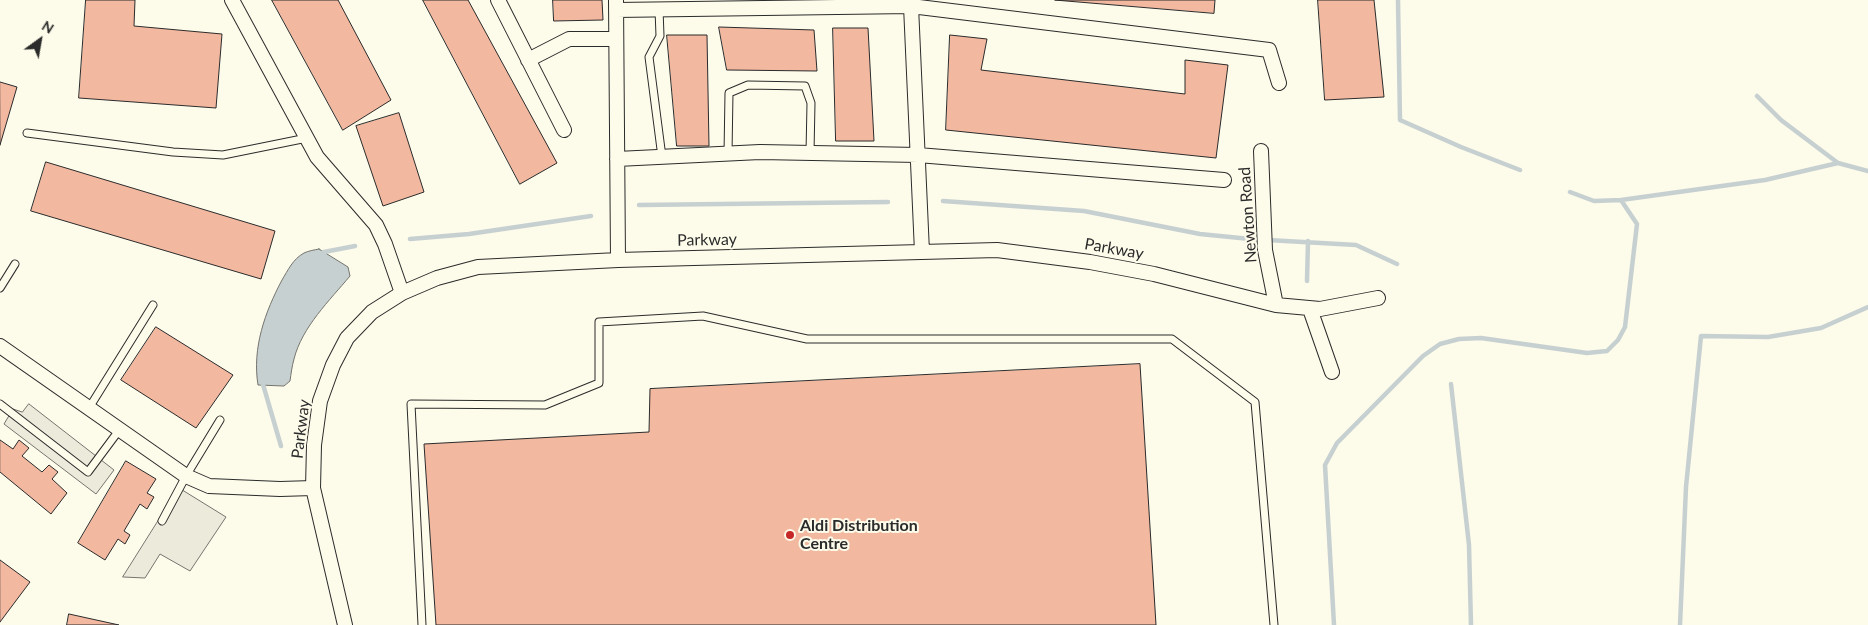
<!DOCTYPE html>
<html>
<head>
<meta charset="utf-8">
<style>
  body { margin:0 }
  #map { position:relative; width:1868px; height:625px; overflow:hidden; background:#fdfbea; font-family:Lato,sans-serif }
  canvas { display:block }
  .north { position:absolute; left:15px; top:15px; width:50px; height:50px; -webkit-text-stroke:4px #fdfbea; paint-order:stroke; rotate:32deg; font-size:14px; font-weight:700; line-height:20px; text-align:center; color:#2b2b2b }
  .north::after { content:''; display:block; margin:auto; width:18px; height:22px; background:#2b2b2b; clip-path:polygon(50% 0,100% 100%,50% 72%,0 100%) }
</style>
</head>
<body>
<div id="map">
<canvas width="1868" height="625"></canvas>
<div class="north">N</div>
</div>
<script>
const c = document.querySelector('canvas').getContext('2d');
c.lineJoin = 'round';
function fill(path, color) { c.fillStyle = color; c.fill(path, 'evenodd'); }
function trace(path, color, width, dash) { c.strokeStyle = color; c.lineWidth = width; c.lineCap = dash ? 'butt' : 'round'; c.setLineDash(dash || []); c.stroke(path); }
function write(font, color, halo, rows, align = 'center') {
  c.font = font + ' Lato,sans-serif'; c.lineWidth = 4; c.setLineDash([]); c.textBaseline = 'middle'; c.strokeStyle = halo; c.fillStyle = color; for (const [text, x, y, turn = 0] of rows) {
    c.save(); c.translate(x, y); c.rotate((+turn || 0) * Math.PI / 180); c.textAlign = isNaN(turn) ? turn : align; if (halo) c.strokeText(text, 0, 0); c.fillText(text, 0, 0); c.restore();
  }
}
const parking = new Path2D(`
  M29 404 114 470 96 494 4 424 13 409 22 412Z
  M179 488 226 517 190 571 160 554 145 578 123 577Z`);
const water = new Path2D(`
  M319 249 348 267 350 276C330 300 302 327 294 359 292 366 291 374 290 381L284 386 258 385C252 348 265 312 282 280 288 270 293 259 304 253 308 251 314 250 319 249Z`);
const stream = new Path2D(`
  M1398 0 1400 120 1461 147 1520 170
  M1757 96 1781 120 1838 163
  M1621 200 1765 180 1838 163 1868 171
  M943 201 1084 211 1200 234 1250 239 1356 245 1397 264
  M639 205 888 202
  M410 239 469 234 591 216
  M320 254 324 252 355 246
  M1307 281 1308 241
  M262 381 281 446
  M1451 384 1469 545 1471 625
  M1334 625 1325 465 1337 443 1423 356 1440 344 1459 339 1481 338 1587 353 1607 351 1618 340 1625 327 1637 224 1621 200 1594 201 1570 192
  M1680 625 1686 487 1701 336 1768 337 1821 328 1868 307`);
const building = new Path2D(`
  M86 0H135L134 26 222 34 216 108 79 98Z
  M272 0H338L391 100 343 130Z
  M423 0H468L557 163 520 184Z
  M553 0H602L603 20 554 21Z
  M1055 0H1215L1214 13Z
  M1318 0H1374L1384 97 1325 100Z
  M719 27 814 30 817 71 727 70Z
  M833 28H868L874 141H836Z
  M667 35H707L709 146H677Z
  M950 35 987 39 981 70 1185 94V60L1228 65 1216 158 946 130Z
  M0 82 17 87 0 145Z
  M399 113 424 192 383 206 356 126Z
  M46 162 275 231 261 279 31 211Z
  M156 327 233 375 196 428 121 380Z
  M1140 364 1156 625H436L424 444 649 432 650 389Z
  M0 440 13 449 19 440 29 448 22 456 42 472 49 465 58 472 52 479 67 493 51 514 0 472Z
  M126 461 156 479 147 493 154 497 147 509 140 504 124 531 130 535 125 544 118 539 105 560 78 543Z
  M0 560 30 582 0 622Z
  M69 614 119 625H67Z`);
const lane = new Path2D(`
  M659 9 660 36 649 57 662 157
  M27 133 173 152 223 155 307 138
  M728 154 729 93 748 85 805 86 811 103 810 153
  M0 288 15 264
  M0 404 88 472 120 429
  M89 408 153 305
  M162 521 186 476 220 420
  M422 625 411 404 545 405 599 383V322L703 316 807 339H1172L1255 402 1274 625`);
const street = new Path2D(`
  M232 0 317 157 376 225 385 244 402 293
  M498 0 564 130
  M616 1 618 260
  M911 6 922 252
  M616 10 911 6 1269 50 1279 83
  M528 60 569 39H616
  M1261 151 1265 250 1276 305
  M617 159 760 152 918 155 1224 180
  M1310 309 1332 372
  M0 346 186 476 209 486 280 489 313 488
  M345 625 313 488 314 445 320 401 333 365 347 338 372 312 402 293 437 278 478 267 618 260 997 250 1090 262 1154 274 1276 305 1320 309 1378 298`);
const markers = [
  [790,535,5,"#c62828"]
];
const streetNames = [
  ["Newton Road",1248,215,-94],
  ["Parkway",707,240,-1],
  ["Parkway",1114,249,10],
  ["Parkway",301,429,-83]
];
const poiNames = [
  ["Aldi Distribution",800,526],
  ["Centre",800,544]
];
fill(parking, '#eceadb');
trace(parking, '#74746e', 1);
fill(water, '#c7d0d0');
trace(water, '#74746e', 1);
trace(stream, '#c7d0d0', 4.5);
fill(building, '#f2b8a0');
trace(building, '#2b2b2b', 1);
trace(lane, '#2b2b2b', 9);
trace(street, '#2b2b2b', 16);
trace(lane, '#fdfbea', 7);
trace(street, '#fdfbea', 14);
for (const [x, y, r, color] of markers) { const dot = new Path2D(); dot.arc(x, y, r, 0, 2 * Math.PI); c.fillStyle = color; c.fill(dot); trace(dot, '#fdfbea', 2); }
write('16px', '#2b2b2b', '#fdfbea', streetNames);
write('bold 16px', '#2b2b2b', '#fdfbea', poiNames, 'left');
</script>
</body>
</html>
